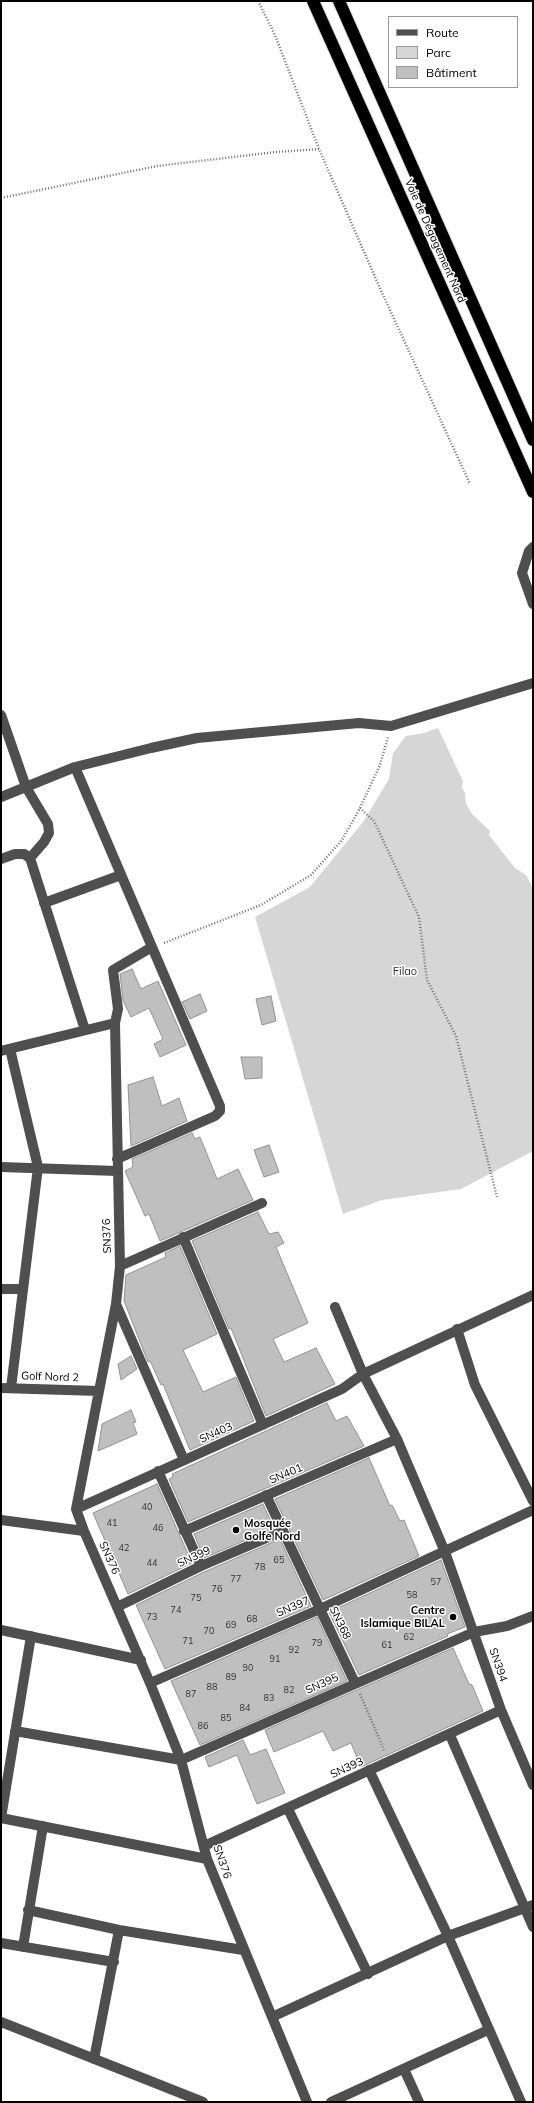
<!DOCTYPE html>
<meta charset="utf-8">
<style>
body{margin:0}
#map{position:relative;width:534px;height:2103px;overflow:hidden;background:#fff;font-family:Mulish,sans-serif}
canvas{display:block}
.frame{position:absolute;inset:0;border:2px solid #000;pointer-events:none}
.legend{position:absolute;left:388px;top:16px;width:130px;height:72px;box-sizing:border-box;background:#fff;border:1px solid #999;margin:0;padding:5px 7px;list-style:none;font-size:12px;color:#000}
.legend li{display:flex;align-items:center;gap:8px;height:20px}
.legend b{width:20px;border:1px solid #999}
</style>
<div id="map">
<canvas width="534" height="2103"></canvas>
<div class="frame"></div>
<ul class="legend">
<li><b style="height:5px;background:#4f4f4f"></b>Route</li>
<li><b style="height:11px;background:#d6d6d6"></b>Parc</li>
<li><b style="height:11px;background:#bfbfbf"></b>Bâtiment</li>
</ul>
</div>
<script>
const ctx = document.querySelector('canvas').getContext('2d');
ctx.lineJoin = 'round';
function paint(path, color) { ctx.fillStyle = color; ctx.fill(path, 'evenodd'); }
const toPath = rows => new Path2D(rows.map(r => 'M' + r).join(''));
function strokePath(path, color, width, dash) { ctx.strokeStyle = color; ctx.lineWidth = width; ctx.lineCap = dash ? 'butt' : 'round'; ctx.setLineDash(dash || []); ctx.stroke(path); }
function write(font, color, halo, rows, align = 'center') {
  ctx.font = font + ' Mulish,sans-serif'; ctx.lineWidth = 3; ctx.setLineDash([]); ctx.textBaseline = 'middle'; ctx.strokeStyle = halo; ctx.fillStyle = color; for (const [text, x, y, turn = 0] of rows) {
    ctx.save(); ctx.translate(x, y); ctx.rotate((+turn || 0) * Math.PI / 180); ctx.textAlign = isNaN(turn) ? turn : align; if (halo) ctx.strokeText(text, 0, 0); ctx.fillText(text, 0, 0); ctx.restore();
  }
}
paint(toPath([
 [438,728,463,781,462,788,465,793,466,804,472,814,490,831,489,835,515,868,526,875,533,888,533,1151,461,1189,382,1200,343,1214,255,917,310,887,363,822,389,779,393,753,406,736,424,733]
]), '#d6d6d6');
const building = toPath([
 [132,969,141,989,158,981,186,1045,160,1057,154,1044,163,1039,149,1008,131,1017,123,1001,120,974,132,969],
 [200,994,207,1011,190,1019,182,1002,200,994],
 [271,996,276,1021,262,1025,256,999,271,996],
 [241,1057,262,1057,262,1078,245,1079,241,1057],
 [153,1077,162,1106,179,1098,187,1121,131,1146,128,1085,153,1077],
 [192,1133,195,1139,200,1137,217,1179,238,1169,253,1200,160,1241,149,1214,145,1216,125,1171,133,1167,132,1159,192,1133],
 [269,1145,279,1172,264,1177,254,1150,269,1145],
 [258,1212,269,1234,278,1232,284,1243,276,1247,308,1323,273,1339,284,1362,316,1348,335,1384,266,1416,231,1328,229,1329,192,1241,258,1212],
 [180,1246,217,1334,183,1350,203,1392,236,1377,254,1421,190,1450,163,1384,161,1385,152,1365,150,1361,148,1362,124,1301,126,1275,166,1257,165,1253,180,1246],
 [131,1356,137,1369,121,1380,118,1364,131,1356],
 [327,1403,336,1421,347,1416,364,1446,188,1522,169,1479,173,1477,172,1474,327,1403],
 [131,1410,136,1422,133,1423,137,1434,98,1451,102,1424,131,1410],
 [369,1458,390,1506,392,1505,400,1521,404,1520,419,1556,323,1600,275,1499,369,1458],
 [157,1484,192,1563,128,1594,93,1513,157,1484],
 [263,1504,274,1528,204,1558,194,1534,263,1504],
 [280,1539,311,1606,165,1669,136,1605,204,1572,280,1539],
 [441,1560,465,1627,447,1634,448,1636,359,1675,329,1612,441,1560],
 [317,1617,347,1681,200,1745,171,1681,317,1617],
 [453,1648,469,1684,472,1685,483,1711,361,1767,351,1743,333,1751,323,1731,274,1752,265,1730,453,1648],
 [243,1740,250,1755,266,1749,285,1793,257,1804,237,1755,209,1767,205,1757,243,1740]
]);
paint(building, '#bfbfbf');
strokePath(building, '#939393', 1);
const highway = toPath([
 [313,1,533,492],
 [339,1,533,440]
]);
strokePath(highway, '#dbdbdb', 14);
strokePath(toPath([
 [258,1,275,35,319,149,379,286,470,484],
 [1,198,157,166,276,152,319,149],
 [360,808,374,821,419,917,427,980,456,1036,497,1197],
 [164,943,261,905,311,875,342,840,360,808,380,765,388,737],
 [360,1694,384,1750]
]), '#717171', 2.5, [1, 2]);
strokePath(toPath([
 [533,547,529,551,522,573,533,604],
 [1,715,26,787,48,824,49,833,44,842,30,858],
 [75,767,220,1106,220,1111,215,1116,117,1159],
 [1,797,75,767,151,748,197,738,359,723,391,726,533,683],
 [1,859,15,854,24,854,30,858,85,1030],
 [44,903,121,875],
 [115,1023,118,1009,113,970,152,947],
 [10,1049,38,1167,11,1388],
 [1,1051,115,1023,120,1266,116,1304,76,1509,84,1531,150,1683,181,1760,207,1859,307,2102],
 [1,1167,117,1171],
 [183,1237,263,1425],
 [120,1266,262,1203],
 [1,1289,22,1289],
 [116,1304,184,1460],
 [335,1307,363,1374,397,1439,445,1552,501,1710,533,1785],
 [457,1329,475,1385,533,1501],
 [1,1388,99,1391],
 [158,1471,201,1566],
 [266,1495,355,1683],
 [76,1509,342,1389,363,1374,533,1295],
 [1,1520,84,1531],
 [184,1531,397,1439],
 [117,1607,201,1566,283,1531],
 [1,1630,141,1660],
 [150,1683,320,1609,533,1510],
 [15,1731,181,1760,474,1632,507,1626,533,1616],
 [450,1735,533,1927],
 [369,1770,448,1936,521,2102],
 [288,1809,368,1974],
 [1,1818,207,1859],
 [1,1818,31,1636],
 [204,1846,501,1710],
 [28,1910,119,1930,243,1950],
 [1,1943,114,1962],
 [23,1947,43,1826],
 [272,2017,448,1936,533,1905],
 [1,2022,203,2102],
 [94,2059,119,1930],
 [404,2069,419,2102],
 [331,2102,488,2030]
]), '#4f4f4f', 10);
strokePath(highway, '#000', 12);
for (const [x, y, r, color] of [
 [236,1530,4,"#000"],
 [453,1617,4,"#000"]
]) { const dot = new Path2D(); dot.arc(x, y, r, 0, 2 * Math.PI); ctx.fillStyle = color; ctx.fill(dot); strokePath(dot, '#fff', 1.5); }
write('9px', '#303030', null, [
 ["40",147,1507],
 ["41",112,1523],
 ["46",158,1528],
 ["42",124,1548],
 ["65",279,1560],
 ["44",152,1563],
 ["78",260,1567],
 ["77",236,1579],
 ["57",436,1582],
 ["76",217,1589],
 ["58",412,1595],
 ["75",196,1598],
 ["74",176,1610],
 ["73",152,1617],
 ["68",252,1619],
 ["69",231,1625],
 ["70",209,1631],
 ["62",409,1637],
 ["71",188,1641],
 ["79",317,1643],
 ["61",387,1645],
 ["92",294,1650],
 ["91",275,1659],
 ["90",248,1668],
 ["89",231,1677],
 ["88",212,1687],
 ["82",289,1690],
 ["87",191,1694],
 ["83",269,1698],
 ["84",245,1708],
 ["85",226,1718],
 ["86",203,1726]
]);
write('11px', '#000', '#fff', [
 ["Voie de Dégagement Nord",435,241,66],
 ["SN376",107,1236,-92],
 ["Golf Nord 2",50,1377,2],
 ["SN403",216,1433,-24],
 ["SN401",286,1474,-23],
 ["SN399",194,1557,-25],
 ["SN376",109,1558,66],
 ["SN397",293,1607,-23],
 ["SN368",340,1623,64],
 ["SN394",498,1665,71],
 ["SN395",322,1684,-24],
 ["SN393",347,1768,-25],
 ["SN376",222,1862,71]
]);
write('11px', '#2d2d2d', '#fff', [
 ["Filao",405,972]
]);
write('bold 11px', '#000', '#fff', [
 ["Mosquée",244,1524],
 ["Golfe Nord",244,1537],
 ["Centre",445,1611,"right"],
 ["Islamique BILAL",445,1624,"right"]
], 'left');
</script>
